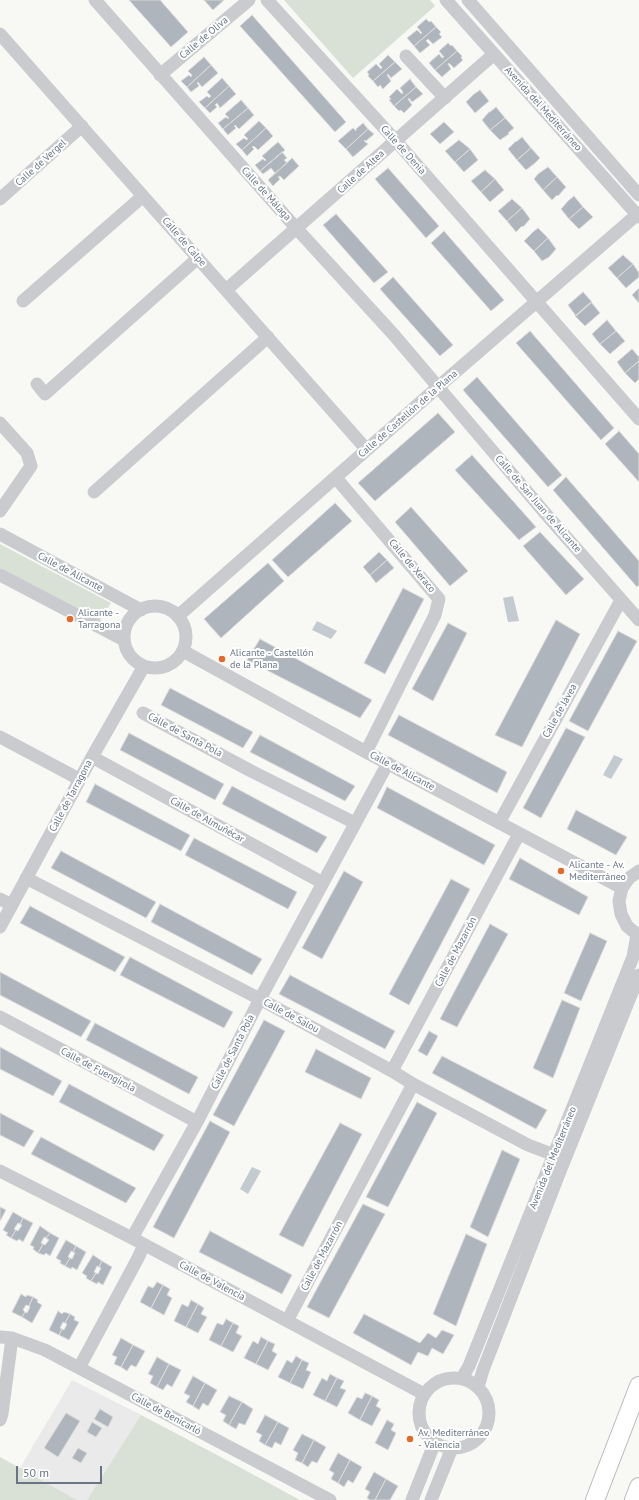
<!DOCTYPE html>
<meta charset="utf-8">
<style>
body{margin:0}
#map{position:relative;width:639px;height:1500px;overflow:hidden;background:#f8f8f5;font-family:"PT Sans",sans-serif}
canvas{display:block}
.scale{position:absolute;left:16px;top:1466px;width:86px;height:18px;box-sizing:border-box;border:2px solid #677587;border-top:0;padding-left:5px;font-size:12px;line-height:14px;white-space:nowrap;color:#677587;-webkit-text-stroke:3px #fff;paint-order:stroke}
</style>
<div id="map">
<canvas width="639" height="1500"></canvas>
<div class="scale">50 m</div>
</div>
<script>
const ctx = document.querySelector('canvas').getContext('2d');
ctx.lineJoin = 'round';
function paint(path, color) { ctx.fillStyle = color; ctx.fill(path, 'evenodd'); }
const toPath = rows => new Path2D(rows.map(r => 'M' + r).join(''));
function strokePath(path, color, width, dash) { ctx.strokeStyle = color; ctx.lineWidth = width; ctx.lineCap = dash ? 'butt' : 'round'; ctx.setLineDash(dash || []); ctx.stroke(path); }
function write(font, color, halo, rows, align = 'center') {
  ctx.font = font + ' "PT Sans",sans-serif'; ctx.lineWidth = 4; ctx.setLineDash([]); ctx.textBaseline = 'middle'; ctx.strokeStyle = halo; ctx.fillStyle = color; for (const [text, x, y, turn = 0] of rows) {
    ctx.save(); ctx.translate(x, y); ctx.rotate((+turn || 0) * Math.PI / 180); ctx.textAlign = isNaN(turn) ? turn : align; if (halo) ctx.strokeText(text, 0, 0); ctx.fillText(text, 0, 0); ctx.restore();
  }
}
paint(toPath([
 [72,1380,141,1415,87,1500,77,1500,20,1468]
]), '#e9eae9');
paint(toPath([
 [284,0,430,0,435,6,353,78],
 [0,544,111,603,99,622,0,568],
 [141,1415,219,1456,300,1500,87,1500],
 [0,1457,20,1468,77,1500,0,1500]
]), '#d9e0d6');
paint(toPath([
 [513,596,519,621,508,622,503,598],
 [317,621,337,631,331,639,312,630],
 [614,755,623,759,611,779,603,775],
 [252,1167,261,1171,248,1194,240,1189]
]), '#c3cad0');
const building = toPath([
 [129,0,160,0,188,32,171,47,129,0],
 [204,0,224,0,213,10,204,0],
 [252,15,346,122,335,132,240,26,252,15],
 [426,19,429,22,431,21,436,27,414,46,407,38,417,30,421,34,422,33,417,27,426,19],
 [436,27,441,32,439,34,442,37,433,44,428,39,426,41,430,45,420,53,414,46,436,27],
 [448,43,451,46,452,45,457,51,435,70,429,63,439,54,442,58,444,57,439,51,448,43],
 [457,51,462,56,461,58,463,60,454,68,449,63,448,64,451,69,442,77,435,70,457,51],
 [388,55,395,62,373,81,368,76,369,74,367,72,376,64,381,69,382,67,379,64,388,55],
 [204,57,211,65,187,87,181,81,189,75,191,77,192,75,188,71,204,57],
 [395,62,402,69,391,78,388,74,387,75,391,81,383,89,380,85,378,87,373,81,395,62],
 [211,65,218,73,202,87,198,82,197,83,199,86,191,92,187,87,211,65],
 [222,78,229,86,205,108,199,102,207,96,209,98,211,96,207,92,222,78],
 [410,79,416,87,394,106,389,100,391,99,389,97,397,89,402,94,403,92,400,88,410,79],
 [229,86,236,94,220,108,217,103,215,105,217,107,210,113,205,108,229,86],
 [416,87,423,94,412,102,409,98,408,99,412,105,404,113,401,110,399,111,394,106,416,87],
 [480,90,489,101,475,113,466,102,474,94,480,90],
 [241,100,248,108,223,129,218,123,226,117,228,119,229,118,225,114,241,100],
 [496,107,505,118,490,130,482,120,489,112,490,112,496,107],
 [248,108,254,115,239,129,235,125,234,126,236,128,228,135,223,129,248,108],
 [505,118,514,128,508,133,509,134,500,140,490,130,505,118],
 [259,121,266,128,242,150,236,144,244,138,246,140,248,139,244,135,259,121],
 [444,122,454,132,440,144,430,134,444,122],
 [363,123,368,129,346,149,338,141,353,128,356,131,356,129,363,123],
 [266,128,273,136,258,150,254,146,252,147,254,149,247,156,242,150,266,128],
 [368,129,374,134,366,141,365,140,364,141,368,144,353,157,346,149,368,129],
 [522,137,531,148,517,160,508,149,516,141,516,142,522,137],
 [459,140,470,149,455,162,445,151,459,140],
 [278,142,285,150,260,171,255,165,263,159,265,161,266,160,262,156,278,142],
 [531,148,540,158,535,163,526,170,517,160,531,148],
 [470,149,478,160,464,172,455,162,470,149],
 [282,152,287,158,284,160,287,163,275,173,271,168,263,174,260,171,282,152],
 [292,158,299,166,284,180,280,176,278,177,280,179,273,186,268,180,292,158],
 [548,167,557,177,543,190,534,179,538,174,548,167],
 [388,168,439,226,426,238,375,179,388,168],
 [485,170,495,179,481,192,471,181,485,170],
 [557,177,566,187,558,196,557,195,552,200,543,190,557,177],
 [495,179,504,190,490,202,481,192,495,179],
 [574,196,583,207,569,219,561,209,568,201,574,196],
 [512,199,522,208,507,221,498,211,512,199],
 [583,207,593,217,579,229,569,219,583,207],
 [522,208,530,219,523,227,522,226,516,232,507,221,522,208],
 [336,214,388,272,374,283,323,225,336,214],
 [538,228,548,238,534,251,524,241,533,232,538,228],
 [444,231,504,300,491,311,431,243,444,231],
 [548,238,556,249,549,257,542,261,534,251,548,238],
 [623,255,633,264,617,278,608,268,623,255],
 [633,264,639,273,639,277,626,288,617,278,633,264],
 [393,277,453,345,440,356,380,289,393,277],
 [639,288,639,303,632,295,639,288],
 [583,292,592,302,576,316,568,305,583,292],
 [591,302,600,313,585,326,575,316,591,302],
 [607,320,616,331,600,344,592,334,607,320],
 [530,331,614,428,601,440,516,343,530,331],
 [616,331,625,341,610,354,600,344,616,331],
 [632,349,639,357,639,361,625,373,617,362,632,349],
 [639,361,639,379,635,383,625,373,639,361],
 [477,377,562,475,548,487,463,390,477,377],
 [438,413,455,432,375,501,358,483,438,413],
 [619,431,639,454,639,482,605,444,619,431],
 [472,455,536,527,519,540,455,470,472,455],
 [566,477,639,561,639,585,637,587,553,490,566,477],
 [335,503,352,521,288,577,272,560,335,503],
 [411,507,468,571,450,586,395,522,411,507],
 [540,532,584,579,566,595,523,546,540,532],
 [379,552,387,560,370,575,363,567,379,552],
 [387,560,394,568,376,583,370,575,387,560],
 [268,563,284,581,221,638,204,619,268,563],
 [403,588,424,599,385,674,364,663,403,588],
 [556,620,580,634,522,747,495,735,556,620],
 [448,623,467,633,433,701,412,689,448,623],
 [618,631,637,641,588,731,569,721,618,631],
 [260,639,372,700,360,718,247,660,260,639],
 [170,688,253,732,243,748,161,705,170,688],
 [399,715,507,772,497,793,388,735,399,715],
 [566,728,585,737,541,818,523,808,566,728],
 [129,733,224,784,215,800,120,750,129,733],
 [260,735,355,786,345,801,250,752,260,735],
 [95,784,190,835,181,851,86,802,95,784],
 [232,786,327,837,317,853,222,804,232,786],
 [387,787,495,845,484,865,377,808,387,787],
 [576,810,627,837,616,855,567,829,576,810],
 [194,838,297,892,288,909,185,855,194,838],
 [61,851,156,902,146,918,51,868,61,851],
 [520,858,588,897,579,915,509,879,520,858],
 [344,871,363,882,322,959,302,948,344,871],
 [451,879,470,889,409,1005,389,994,451,879],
 [160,904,262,959,252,975,151,922,160,904],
 [30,906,125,957,115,972,20,923,30,906],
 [490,924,508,934,457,1027,440,1019,490,924],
 [590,933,607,941,581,1001,564,993,590,933],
 [130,957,233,1012,224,1028,120,975,130,957],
 [0,972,91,1021,81,1037,0,995,0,972],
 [290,975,395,1031,385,1049,279,994,290,975],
 [562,1000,580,1008,553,1078,533,1068,562,1000],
 [264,1020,285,1031,234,1126,213,1115,264,1020],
 [95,1023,198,1077,189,1094,86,1040,95,1023],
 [429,1031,438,1036,427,1056,418,1051,429,1031],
 [0,1047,62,1081,53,1096,0,1069,0,1047],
 [316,1049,371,1078,361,1099,305,1072,316,1049],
 [442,1056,547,1110,536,1129,432,1073,442,1056],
 [69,1084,164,1135,154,1151,59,1102,69,1084],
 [417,1102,437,1113,388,1207,366,1197,417,1102],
 [0,1113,34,1131,24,1147,0,1135,0,1113],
 [210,1121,230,1132,174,1238,153,1227,210,1121],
 [340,1123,362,1134,303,1247,279,1235,340,1123],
 [41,1137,136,1188,126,1203,31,1154,41,1137],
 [502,1150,520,1159,488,1237,470,1227,502,1150],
 [363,1204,385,1214,329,1318,307,1307,363,1204],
 [0,1207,6,1210,0,1221,0,1207],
 [13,1212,23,1218,20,1224,18,1223,14,1229,16,1230,11,1238,6,1235,8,1233,3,1230,13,1212],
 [23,1218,33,1223,23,1242,19,1239,17,1241,11,1238,16,1230,18,1231,22,1225,20,1224,23,1218],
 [40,1226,50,1233,46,1238,44,1237,41,1243,43,1244,38,1253,33,1249,34,1247,30,1245,40,1226],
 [210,1231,292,1275,282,1294,199,1252,210,1231],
 [50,1233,59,1238,50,1256,46,1253,44,1255,38,1253,43,1244,45,1245,49,1240,46,1238,50,1233],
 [466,1234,487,1244,456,1326,433,1314,466,1234],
 [66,1240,76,1246,73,1252,71,1251,68,1257,70,1258,65,1266,60,1263,61,1261,56,1258,66,1240],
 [76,1246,86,1252,77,1270,72,1267,71,1269,65,1266,70,1258,72,1259,75,1253,73,1252,76,1246],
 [93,1255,102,1261,99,1267,97,1266,94,1272,96,1273,91,1281,86,1278,87,1276,82,1273,93,1255],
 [102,1261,112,1267,103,1285,98,1282,97,1284,91,1281,96,1273,98,1274,101,1268,99,1267,102,1261],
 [157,1282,163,1285,151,1308,140,1302,148,1286,153,1288,157,1282],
 [163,1285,170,1289,167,1295,172,1298,164,1315,151,1308,163,1285],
 [21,1294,26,1297,27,1295,33,1297,29,1306,26,1305,23,1310,25,1312,22,1317,12,1312,21,1294],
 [33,1297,38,1300,37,1302,42,1305,32,1323,22,1317,25,1312,27,1313,30,1307,29,1306,33,1297],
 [191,1300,198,1304,186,1327,174,1321,182,1304,188,1307,191,1300],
 [198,1304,204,1308,201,1314,207,1317,198,1333,186,1327,198,1304],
 [58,1311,62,1314,64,1312,70,1314,65,1323,63,1322,60,1328,62,1329,59,1335,49,1330,58,1311],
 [70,1314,75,1317,74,1320,79,1322,69,1340,59,1335,62,1329,64,1330,67,1324,65,1323,70,1314],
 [364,1314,420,1343,428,1333,436,1338,442,1330,454,1335,443,1354,432,1348,428,1356,418,1352,411,1365,353,1333,364,1314],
 [226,1319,233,1323,221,1346,209,1340,217,1323,223,1325,226,1319],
 [233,1323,239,1326,236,1333,242,1336,233,1352,221,1346,233,1323],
 [261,1337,268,1341,256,1364,244,1358,253,1341,258,1344,261,1337],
 [121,1338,133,1345,121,1367,114,1364,117,1357,112,1355,121,1338],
 [268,1341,275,1344,272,1351,277,1354,268,1370,256,1364,268,1341],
 [133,1345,145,1351,136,1367,131,1365,127,1371,121,1367,133,1345],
 [296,1356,302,1360,290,1383,278,1377,287,1360,292,1363,296,1356],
 [157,1357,169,1364,157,1387,150,1383,153,1376,148,1374,157,1357],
 [302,1360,309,1363,306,1370,311,1372,303,1389,290,1383,302,1360],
 [169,1364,181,1370,172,1387,167,1384,163,1390,157,1387,169,1364],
 [330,1374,337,1378,325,1401,313,1395,322,1378,327,1381,330,1374],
 [193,1376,205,1383,193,1406,186,1402,190,1396,184,1393,193,1376],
 [337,1378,344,1381,340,1388,346,1390,337,1407,325,1401,337,1378],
 [205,1383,217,1390,208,1406,203,1403,199,1410,193,1406,205,1383],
 [365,1393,372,1396,360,1420,348,1413,357,1397,362,1399,365,1393],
 [229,1396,242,1402,229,1425,223,1421,226,1415,220,1412,229,1396],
 [372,1396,379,1400,376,1406,381,1409,372,1426,360,1420,372,1396],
 [242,1402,253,1409,245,1425,239,1423,236,1429,229,1425,242,1402],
 [100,1409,113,1417,108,1427,94,1419,100,1409],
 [66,1413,80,1421,58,1457,44,1448,66,1413],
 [265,1415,278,1422,265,1445,259,1441,262,1435,256,1432,265,1415],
 [387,1420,394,1424,391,1430,396,1433,388,1450,375,1443,387,1420],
 [92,1422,102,1428,96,1437,87,1432,92,1422],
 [278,1422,289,1428,281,1445,275,1442,272,1448,265,1445,278,1422],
 [302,1434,314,1440,302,1463,295,1460,298,1453,293,1450,302,1434],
 [314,1440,326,1447,317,1463,312,1461,308,1467,302,1463,314,1440],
 [78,1448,87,1453,81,1463,72,1458,78,1448],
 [338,1453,350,1460,338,1483,331,1479,334,1473,329,1470,338,1453],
 [350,1460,362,1467,353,1483,348,1480,344,1487,338,1483,350,1460],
 [374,1472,386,1479,375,1500,370,1500,367,1498,370,1492,365,1489,374,1472],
 [386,1479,398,1486,390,1500,375,1500,386,1479]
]);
paint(building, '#afb5bc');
strokePath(building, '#dadad8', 1);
const highway = toPath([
 [595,1500,639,1386],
 [634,1500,639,1487]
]);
strokePath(highway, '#b9bbbf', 20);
strokePath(toPath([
 [95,0,297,229,394,335,545,513,639,620],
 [267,0,396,141,639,419],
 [446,0,639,217],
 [468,0,639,195],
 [0,34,367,450],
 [406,56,445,98],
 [160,75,249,0],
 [0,199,82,126],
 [226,290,494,54],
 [23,301,143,196],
 [37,384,45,394,198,258],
 [0,423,27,453,31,466,0,511],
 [336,478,439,599,435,615,366,752],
 [94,492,268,337],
 [0,534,141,610],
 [0,575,124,640],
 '124 637a31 31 0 1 1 62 0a31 31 0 1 1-62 0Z',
 [178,616,438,387,639,213],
 [183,651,366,752,622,888],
 [143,713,251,771,355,823],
 [0,737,79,779],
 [92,757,323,883],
 [499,823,621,600],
 [639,871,629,878,622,888,619,901,621,914,627,926,639,936],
 [26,878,260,999,392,1071,413,1084,528,1145,554,1155],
 [0,899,12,905],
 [0,927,92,757,144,666],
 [0,1017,197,1122],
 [392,1071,519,834],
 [0,1171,132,1238,424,1394],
 [132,1238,197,1122,260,999,388,763],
 [287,1321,413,1084],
 [0,1337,12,1338,45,1350,330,1500],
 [79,1368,138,1258,144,1245],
 [462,1378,469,1366,633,957,637,935],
 '419 1413a35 35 0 1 1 70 0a35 35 0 1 1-70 0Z',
 [478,1387,483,1370,559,1174,639,975],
 [0,1420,2,1414,12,1338],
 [412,1500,435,1442],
 [431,1500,452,1448]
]), '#c9cbcf', 13);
strokePath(highway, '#fff', 18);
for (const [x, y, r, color] of [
 [70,619,4,"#e66827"],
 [222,659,4,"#e66827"],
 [561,871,4,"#e66827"],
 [410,1439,4,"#e66827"]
]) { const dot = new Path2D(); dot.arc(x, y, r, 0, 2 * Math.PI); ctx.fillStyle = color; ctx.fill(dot); strokePath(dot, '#fff', 1.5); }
write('10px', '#677587', '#fff', [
 ["Calle de Oliva",204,38,-40],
 ["Avenida del Mediterráneo",543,109,48],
 ["Calle de Denia",403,150,48],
 ["Calle de Vergel",41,163,-42],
 ["Calle de Altea",361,172,-42],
 ["Calle de Málaga",266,194,48],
 ["Calle de Calpe",184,242,49],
 ["Calle de Castellón de la Plana",408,414,-41],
 ["Calle de San Juan de Alicante",538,504,49],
 ["Calle de Xeraco",412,566,50],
 ["Calle de Alicante",70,572,28],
 ["Calle de Jávea",560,711,-61],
 ["Calle de Santa Pola",185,735,28],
 ["Calle de Alicante",402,771,28],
 ["Calle de Tarragona",71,796,-62],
 ["Calle de Almuñécar",207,820,29],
 ["Calle de Mazarrón",456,952,-62],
 ["Calle de Salou",291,1016,28],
 ["Calle de Santa Pola",233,1052,-63],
 ["Calle de Fuengirola",98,1070,28],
 ["Avenida del Mediterráneo",553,1158,-68],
 ["Calle de Mazarrón",322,1256,-62],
 ["Calle de Valencia",212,1281,28],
 ["Calle de Benicarló",166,1414,28]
]);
write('10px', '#677587', '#fff', [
 ["Alicante -",78,613],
 ["Tarragona",78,625],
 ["Alicante - Castellón",230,653],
 ["de la Plana",230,665],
 ["Alicante - Av.",569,865],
 ["Mediterráneo",569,877],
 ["Av. Mediterráneo",418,1433],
 ["- Valencia",418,1445]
], 'left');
</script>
